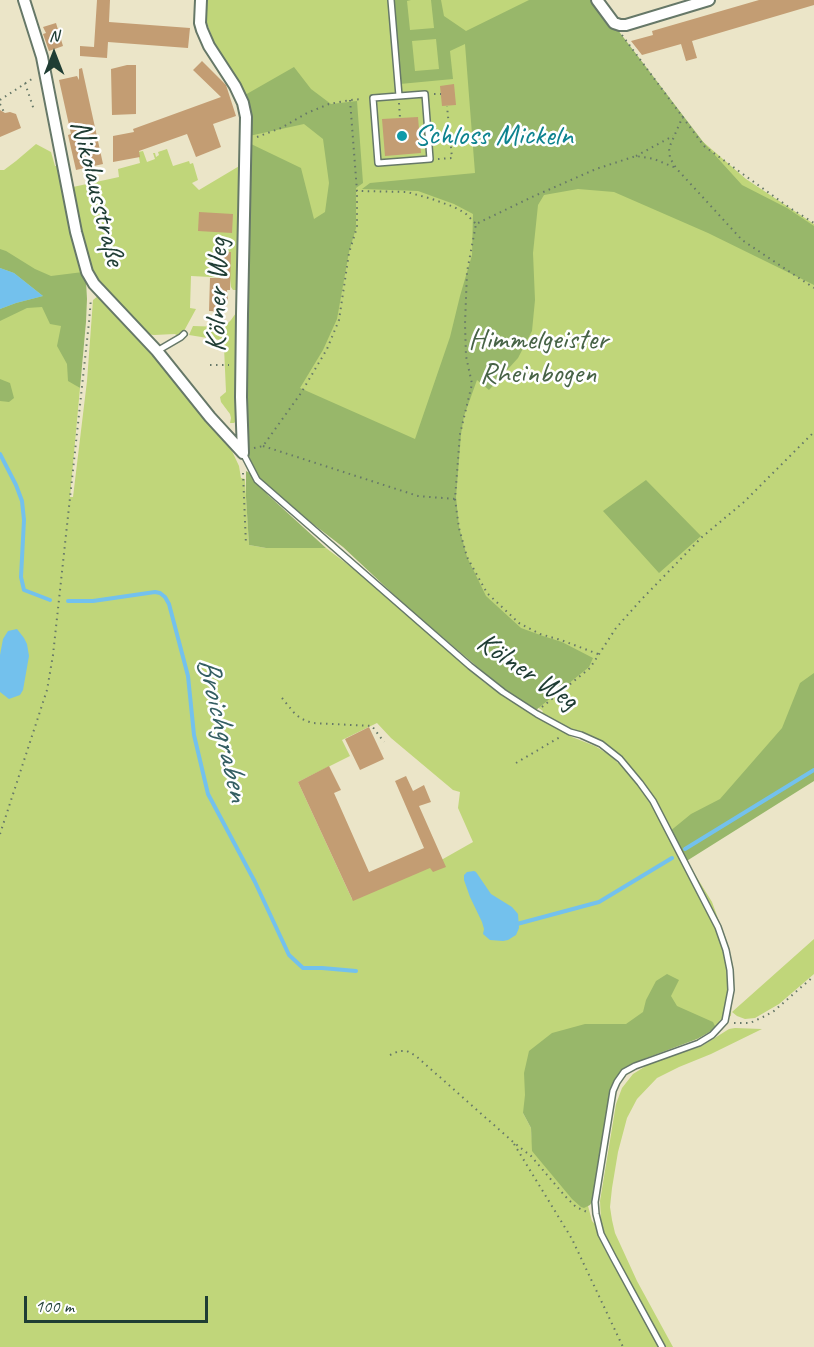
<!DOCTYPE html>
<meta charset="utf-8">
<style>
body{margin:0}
#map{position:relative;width:814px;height:1347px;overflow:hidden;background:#ebe5c8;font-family:Caveat,sans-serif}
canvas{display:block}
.north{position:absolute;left:24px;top:24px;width:60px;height:60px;-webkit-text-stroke:4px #fff;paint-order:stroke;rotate:0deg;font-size:16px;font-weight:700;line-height:24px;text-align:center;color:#1f3d34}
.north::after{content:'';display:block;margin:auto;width:21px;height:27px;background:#1f3d34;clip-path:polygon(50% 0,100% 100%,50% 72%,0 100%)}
.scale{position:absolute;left:24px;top:1296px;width:184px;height:27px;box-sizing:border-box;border:3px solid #1f3d34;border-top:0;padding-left:8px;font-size:18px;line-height:21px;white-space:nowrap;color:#1f3d34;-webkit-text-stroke:4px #fff;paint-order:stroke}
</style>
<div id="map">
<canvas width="814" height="1347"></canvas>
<div class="north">N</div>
<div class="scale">100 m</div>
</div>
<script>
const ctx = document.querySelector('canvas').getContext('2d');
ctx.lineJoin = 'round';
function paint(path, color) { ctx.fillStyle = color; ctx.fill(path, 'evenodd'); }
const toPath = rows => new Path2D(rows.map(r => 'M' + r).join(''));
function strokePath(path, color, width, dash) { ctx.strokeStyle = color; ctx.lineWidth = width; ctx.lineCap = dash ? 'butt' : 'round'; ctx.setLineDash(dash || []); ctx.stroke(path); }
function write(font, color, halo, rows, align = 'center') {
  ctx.font = font + ' Caveat,sans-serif'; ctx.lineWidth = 5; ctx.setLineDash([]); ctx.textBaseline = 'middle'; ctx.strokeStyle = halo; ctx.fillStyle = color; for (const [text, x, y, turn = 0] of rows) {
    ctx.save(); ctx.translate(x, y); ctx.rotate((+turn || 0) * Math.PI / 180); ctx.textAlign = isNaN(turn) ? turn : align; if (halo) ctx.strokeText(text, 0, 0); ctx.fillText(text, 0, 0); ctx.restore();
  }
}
paint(toPath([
 [205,0,583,0,694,134,746,179,814,224,814,774,683,855,712,902,727,943,733,966,731,1016,720,1020,716,1028,698,1038,586,1081,523,1113,531,1128,532,1141,587,1202,592,1221,595,1224,605,1250,659,1347,0,1347,0,170,4,170,16,161,36,144,51,152,55,166,58,166,61,174,83,272,76,385,80,388,70,497,73,497,87,381,93,300,98,296,101,296,126,322,201,411,232,451,239,466,241,478,245,479,249,545,266,548,326,548,359,573,485,683,572,737,595,746,611,756,618,763,622,760,601,743,572,730,542,713,543,711,515,692,326,531,249,143,253,115,245,95,214,42,207,23,204,8],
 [377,723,391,738,453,790,460,792,458,808,473,842,443,859,352,899,298,782,350,756,342,740],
 [167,149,173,166,189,161,190,164,193,163,198,180,192,183,199,190,241,165,243,290,233,290,231,287,230,278,191,276,190,308,196,309,184,331,178,336,175,334,154,335,146,334,103,288,89,264,73,199,73,187,119,177,118,169,140,163,138,152,143,151,147,162,155,159,153,153,155,153,156,157,159,155,158,152],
 [238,310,237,420,234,423,230,423,231,418,230,414,221,402,220,397,226,392,224,347,220,340,189,335,193,326,224,327,231,320],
 [814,939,814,974,779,1004,755,1018,745,1019,737,1016,732,1012],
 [735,1028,762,1029,711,1054,679,1067,657,1078,637,1099,627,1118,618,1152,612,1188,610,1207,612,1220,615,1233,637,1281,673,1347,666,1347,616,1257,605,1235,601,1220,600,1201,616,1104,622,1088,633,1074,649,1064,702,1046,729,1029]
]), '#c0d67a');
paint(toPath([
 [394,0,411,0,407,1,410,30,434,28,431,0,441,0,444,16,466,31,529,0,595,0,704,143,742,185,787,208,814,226,814,285,708,233,614,192,578,189,544,195,538,205,533,253,535,300,532,331,518,358,489,390,477,380,464,416,461,434,456,497,459,527,467,557,486,596,521,628,543,636,562,642,593,658,589,667,536,710,501,687,406,606,343,547,313,524,256,476,246,448,244,425,249,143,301,168,314,219,325,212,329,183,323,139,304,124,249,136,248,102,245,95,294,67,311,89,331,104,357,101,363,183,356,188,356,228,349,252,337,319,323,350,300,388,415,439,450,337,460,296,472,255,473,214,454,204,418,191,362,189,370,183,475,173,465,44,450,51,453,79,400,84],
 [436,39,439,69,415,71,412,41],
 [0,249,6,251,35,269,51,276,83,272,86,281,87,299,86,322,80,388,68,381,67,364,57,346,61,326,50,324,42,307,27,308,0,321,0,309,16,303,43,296,14,273,0,268],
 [0,379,10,383,14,398,9,402,0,401],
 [246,471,250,473,268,495,326,548,266,548,249,545,246,497],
 [646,480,701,536,659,573,603,511],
 [814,673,814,781,685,862,669,832,691,814,720,799,782,728,800,683],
 [667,974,679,980,671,996,677,1006,713,1022,716,1028,697,1039,646,1058,634,1065,616,1081,593,1200,590,1205,584,1208,581,1207,572,1199,532,1151,531,1128,523,1113,525,1095,524,1073,529,1051,552,1033,585,1024,626,1024,643,1012,646,1000,656,981]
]), '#98b76a');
paint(toPath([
 [0,268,14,273,43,296,16,303,0,309],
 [17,629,24,638,27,644,29,656,23,690,20,695,9,699,0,692,0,655,3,639,8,631],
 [474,871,476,872,491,894,512,907,518,914,519,928,516,935,508,940,503,941,490,940,483,934,484,929,482,922,470,897,464,880,464,875,467,872]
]), '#73c1ed');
strokePath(toPath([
 [0,454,16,485,22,501,24,520,21,577,24,590,50,600],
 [68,601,93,601,155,592,160,593,165,597,169,604,188,676,194,735,208,794,255,882,289,955,303,968,322,968,356,971],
 [685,849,814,770],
 [517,924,599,902,672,858]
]), '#73c1ed', 4);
paint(toPath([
 [97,0,110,0,109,22,190,28,188,48,108,42,107,58,80,56,80,46,94,47],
 [759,0,814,0,814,5,692,41,697,58,686,61,681,44,642,55,631,41,653,35,652,31],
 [56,23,63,46,49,51,43,34,46,33,43,27],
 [202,61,226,85,236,116,213,124,221,147,196,157,187,134,139,151,140,157,113,162,113,136,134,132,133,129,221,97,193,70],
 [127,65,136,65,136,114,112,115,111,69],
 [82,68,103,164,76,170,68,135,71,134,59,80,77,76,79,80,79,69],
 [454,84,456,105,442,106,440,86],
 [0,110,5,113,10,112,16,114,21,128,0,137],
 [418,117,421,153,385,156,382,119],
 [199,212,233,214,232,233,198,231],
 [221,252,231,252,230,290,227,290,228,301,225,304,226,312,209,311,210,278,220,278],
 [369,727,384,759,360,770,345,739],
 [329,766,341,790,334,793,369,872,424,848,395,781,406,776,413,791,424,785,431,802,419,806,446,867,433,872,430,868,353,901,298,782]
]), '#c39d73');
const service = toPath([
 [391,0,399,96],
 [425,94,430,159,378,163,373,98,425,94],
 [157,351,181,337,184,334],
 [243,453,257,480,470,666,503,692,537,714,570,732,581,735,601,744,620,759,640,783,653,801,718,927,726,950,730,970,731,990,725,1021,712,1035,699,1043,635,1066,624,1072,617,1082,613,1091,595,1202,596,1214,601,1234,613,1257,662,1347]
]);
const minor = toPath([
 [24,0,42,57,76,232,87,272,94,284,157,351,210,417,243,453],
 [201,0,200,23,202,30,209,46,235,86,243,103,246,117,242,314,241,397,243,453],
 [597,0,614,23,620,25,626,25,709,0]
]);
strokePath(service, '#667868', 8);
strokePath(minor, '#667868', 14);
strokePath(toPath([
 [622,35,704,146,790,208,814,223],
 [25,83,34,110],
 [434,94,441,94],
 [0,100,35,77],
 [350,100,357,191,407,192,432,199,454,207,465,213,476,224],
 [399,103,400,118],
 [0,104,5,114],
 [683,116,669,148,670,158,676,168,742,240,814,288],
 [257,137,281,128,307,113,329,104,350,100,363,99],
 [636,156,673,136],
 [438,159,452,158,447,106],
 [210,365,229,365],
 [263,446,418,496,455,499],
 [254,448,263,446,301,393,327,349,339,320,349,253,357,227,357,191],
 [243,473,246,545],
 [598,654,561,640,540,634,519,623,487,593,467,557,459,528,455,499,460,434,472,384,466,356,465,324,467,272,476,224,532,197,596,169,636,156,654,159,676,168],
 [282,698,295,714,302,719,312,723,372,726,384,742],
 [542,707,590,668,616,628,640,601,702,537,744,502,814,432],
 [516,763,560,737],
 [0,834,47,690,53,655,89,322,91,298],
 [734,1023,750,1023,763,1017,774,1011,814,976],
 [390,1055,399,1051,407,1051,416,1056,512,1141,531,1156,565,1196,576,1207,587,1212],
 [514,1144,572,1239,623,1347]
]), '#667868', 2, [1.5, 4.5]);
strokePath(service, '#fff', 5);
strokePath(minor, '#fff', 10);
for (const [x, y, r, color] of [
 [402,136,6,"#0f9aa8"]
]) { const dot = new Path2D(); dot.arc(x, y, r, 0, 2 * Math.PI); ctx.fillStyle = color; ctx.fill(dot); strokePath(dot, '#fff', 2); }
write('30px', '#0d838f', '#fff', [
 ["Schloss Mickeln",414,136]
], 'left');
write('30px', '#1f3d34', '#fff', [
 ["Nikolausstraße",97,193,76],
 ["Kölner Weg",218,295,-89],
 ["Kölner Weg",527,672,34]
]);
write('30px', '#476346', '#fff', [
 ["Himmelgeister",538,340],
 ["Rheinbogen",538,374]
]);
write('italic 32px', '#345e62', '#fff', [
 ["Broichgraben",222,729,77]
]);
</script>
